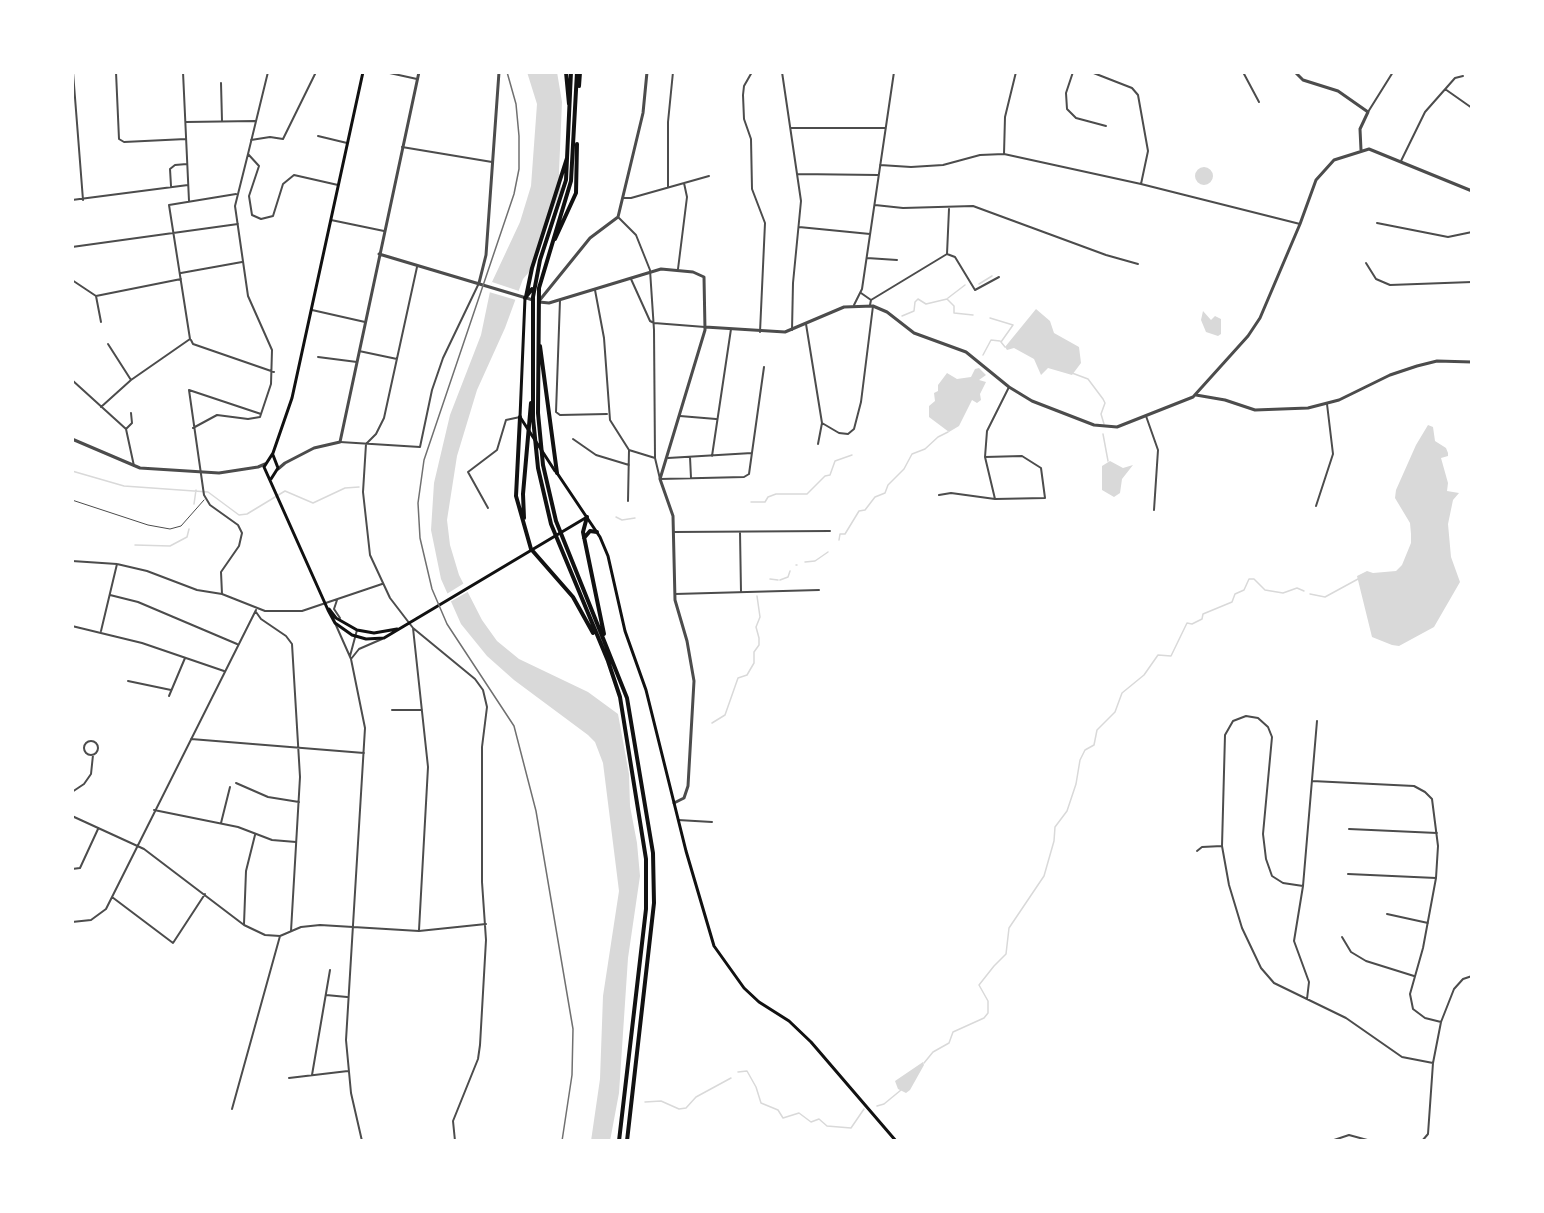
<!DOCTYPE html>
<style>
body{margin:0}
#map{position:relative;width:1544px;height:1213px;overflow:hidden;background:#fff;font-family:"Source Sans 3",sans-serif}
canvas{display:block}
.frame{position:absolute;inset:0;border:74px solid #fff;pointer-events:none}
</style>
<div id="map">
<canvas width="1544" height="1213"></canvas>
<div class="frame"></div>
</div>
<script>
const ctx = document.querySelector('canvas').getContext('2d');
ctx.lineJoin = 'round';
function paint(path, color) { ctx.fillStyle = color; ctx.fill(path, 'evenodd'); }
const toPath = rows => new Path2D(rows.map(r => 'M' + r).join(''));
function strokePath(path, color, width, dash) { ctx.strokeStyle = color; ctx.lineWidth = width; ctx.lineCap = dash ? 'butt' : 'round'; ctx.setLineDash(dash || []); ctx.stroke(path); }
paint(toPath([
 [527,72,557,72,562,102,559,172,561,189,530,271,523,279,505,328,477,390,457,456,447,520,450,545,459,575,482,620,497,641,519,659,588,692,618,714,629,774,630,806,637,843,640,876,628,958,619,1093,610,1141,591,1141,600,1079,603,996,619,891,603,763,595,742,588,735,514,680,487,656,461,624,441,579,431,530,434,483,450,415,481,335,492,282,520,222,531,186,537,104],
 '1195 176a9 9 0 1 1 18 0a9 9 0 1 1-18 0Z',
 [1036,309,1050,321,1054,333,1079,347,1081,363,1072,375,1048,368,1041,375,1034,359,1014,348,1007,350,1005,347],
 [1203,311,1211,320,1215,316,1221,319,1221,334,1218,336,1206,332,1201,320],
 [979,368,986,375,979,380,986,382,980,394,981,400,977,403,972,400,959,426,949,432,929,417,929,406,935,401,934,393,938,391,938,385,947,373,957,379,971,377,975,369],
 [1428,425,1433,427,1435,441,1446,448,1448,453,1448,456,1441,458,1448,483,1447,491,1459,493,1453,500,1448,524,1451,557,1460,582,1434,627,1399,646,1392,645,1372,637,1357,576,1367,571,1373,573,1396,571,1402,565,1411,543,1411,534,1410,523,1395,498,1396,490,1416,445],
 [1110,461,1123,468,1133,465,1122,479,1120,493,1114,497,1102,490,1102,466],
 [923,1062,924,1065,910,1090,906,1093,898,1089,895,1081]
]), '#d9d9d9');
paint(toPath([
 [492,282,519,291,516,300,489,292],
 [466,582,471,590,448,603,445,595]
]), '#fff');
strokePath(toPath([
 [979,284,992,276],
 [948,298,965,285],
 [902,316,914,311,915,302,918,299,926,304,947,299,954,306,954,313,973,315],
 [990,318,1013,325,1001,342,1005,347],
 [983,355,991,340,1000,341],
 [1072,373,1088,379,1103,399,1105,403,1101,414,1104,424],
 [1103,434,1108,461],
 [72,471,124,486,208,492,239,515,247,514,285,491,313,503,345,488,359,487],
 [751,502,765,502,768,497,776,494,807,494,825,476,830,475,835,461,852,455],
 [194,504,196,490],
 [616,517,622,520,635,518],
 [839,540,840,534,845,534,859,511,865,510,875,497,885,493,888,485,904,469,912,454,925,449,938,437,948,432],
 [135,545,170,546,187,537,189,529],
 [805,562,815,561,828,552],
 [796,565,797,565],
 [770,579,778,580],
 [780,580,788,577,790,571],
 [1310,594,1325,597,1358,579],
 [712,723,725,715,738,678,747,675,754,663,754,652,759,645,759,638,756,627,760,617,757,596],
 [924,1063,933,1052,949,1043,953,1032,984,1018,988,1013,988,1001,979,985,994,966,1006,954,1009,928,1044,876,1054,841,1055,827,1067,811,1076,784,1080,760,1085,750,1094,745,1097,730,1115,712,1122,693,1144,675,1158,655,1171,656,1187,623,1192,624,1202,619,1203,614,1232,602,1235,594,1244,590,1249,579,1254,579,1265,590,1283,593,1297,588,1304,591],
 [738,1072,747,1071,756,1087,761,1103,778,1110,783,1118,799,1113,811,1122,819,1119,827,1126,851,1128,864,1109],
 [645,1102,661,1101,679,1109,686,1108,696,1097,731,1078],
 [877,1106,884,1104,901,1090]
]), '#d9d9d9', 1.5);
strokePath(toPath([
 [72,500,148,525,170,529,181,526,204,500]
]), '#4c4c4c', 1);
strokePath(toPath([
 [73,72,83,200],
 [116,72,119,139,124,142,186,139],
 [183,72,189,201],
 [268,72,248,154,259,166,249,196,252,215,261,219,273,216,283,184,294,175,338,185],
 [385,72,417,79],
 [752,72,744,86,743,95,744,119,751,139,752,189,765,223,760,332],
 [782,72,801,201,793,283,792,330],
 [1073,72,1066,93,1067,109,1076,118,1106,126],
 [1091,72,1132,88,1138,95,1148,151,1141,184],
 [1243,72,1259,102],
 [221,83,222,121],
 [1445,89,1472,108],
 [1368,112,1393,72],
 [186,122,255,121],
 [791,128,886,128],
 [318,136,347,143],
 [251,140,270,137,283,139,316,72],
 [402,147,492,162],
 [1004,154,1005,117,1016,72],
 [1401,161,1425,112,1455,78,1463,76],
 [880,165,911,167,943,165,980,155,1004,154,1141,184,1300,224],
 [797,174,878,175],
 [171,186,170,169,175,165,187,164],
 [668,187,668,122,673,72],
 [623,198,631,198,709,176],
 [72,200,188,185],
 [875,205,903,208,973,206,1106,255,1138,264],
 [619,218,636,235,650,270,654,330,655,458,660,479,744,477,749,474,764,367],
 [331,220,384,231],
 [1377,223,1448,237,1472,232],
 [799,227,870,234],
 [72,247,238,224],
 [947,254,955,257,975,290,999,277],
 [947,254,949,209],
 [867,258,897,260],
 [1366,263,1376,279,1390,285,1472,282],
 [417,267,384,418,376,434,366,444,363,492,370,555,390,598,413,628,475,679,483,690,487,707,482,747,482,882,486,940,480,1045,478,1059,453,1121,455,1141],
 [678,269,687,197,684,183],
 [181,273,242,262],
 [631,279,650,321,654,323],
 [72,280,96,296,181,279],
 [595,290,604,338,610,420,629,450,655,458],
 [861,293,871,300],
 [96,296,101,322],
 [560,300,556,412,560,415,607,414],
 [854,305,862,289,894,72],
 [870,305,871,300,947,254],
 [312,310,365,322],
 [654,323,705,327],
 [806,324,822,423,818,444],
 [190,339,169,205,236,194],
 [191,340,193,344,274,372],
 [108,344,131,380],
 [359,351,397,359],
 [318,357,357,362],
 [72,380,126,429,134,466],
 [101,407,131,380,190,339],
 [680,416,716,419],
 [1146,416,1158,450,1154,510],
 [822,423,839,433,848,434,854,429,861,402,873,306],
 [193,428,217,415,248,419,260,417,271,384,272,350,248,296,235,206,248,154],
 [126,429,132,423,131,413],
 [573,439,596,455,629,465],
 [340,442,420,447,432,390,443,358,479,283],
 [712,456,731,329],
 [690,457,691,478],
 [668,458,752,453],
 [939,495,951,493,995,499,1045,498,1041,468,1022,456,985,457],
 [995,499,985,457,987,431,1009,387],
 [628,501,629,450],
 [1316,506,1333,454,1327,404],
 [488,508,468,472,497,450,506,420,520,417],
 [673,532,830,531],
 [740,532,741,592],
 [72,561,117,564,147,571,197,590,222,594,265,611,302,611,382,584],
 [222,594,221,572,239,546,242,533,238,525,210,505,204,495,189,390,261,414],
 [675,594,819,590],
 [110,595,138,602,237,644],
 [337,600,334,609,340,618],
 [256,612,261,619,286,636,292,644,300,777,291,931],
 [335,623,351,659,365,728,346,1040,351,1093,362,1141],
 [72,626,142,643,224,671],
 [413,628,428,767,419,930],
 [101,631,117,564],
 [350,656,357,630],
 [351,659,359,649,382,639],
 [128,681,171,690],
 [169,696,185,658],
 [392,710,422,710],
 [191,739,364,753],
 '84 748a7 7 0 1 1 14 0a7 7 0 1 1-14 0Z',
 [1312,781,1414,786,1425,792,1432,799,1438,846,1436,878,1423,948,1410,994,1413,1009,1425,1018,1441,1022],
 [236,783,268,797,299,802],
 [72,792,84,784,91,774,93,755],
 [154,810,238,827,272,840,296,842],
 [72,816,144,849,244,925,265,935,280,936,301,927,320,925,419,931,486,924],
 [678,820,712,822],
 [221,823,230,787],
 [1349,829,1437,833],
 [1197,851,1202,847,1222,846],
 [72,869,80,868,98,829],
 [1348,874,1436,878],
 [1303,886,1283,883,1272,876,1266,859,1263,834,1272,737,1268,727,1258,718,1246,716,1233,721,1225,735,1222,846,1229,885,1242,928,1261,968,1274,983,1346,1018,1402,1057,1433,1063],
 [112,897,173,943,205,894],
 [1387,914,1428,923],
 [72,922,91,920,106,909,256,610],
 [244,924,246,871,255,835],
 [1342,937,1351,952,1366,961,1414,976],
 [326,995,347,997],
 [1307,999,1309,982,1294,941,1303,886,1317,721],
 [312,1075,330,970],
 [289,1078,348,1071],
 [232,1109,280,936],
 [1331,1141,1349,1135,1371,1141],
 [1422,1141,1428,1134,1433,1063,1441,1022,1454,989,1463,979,1472,976]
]), '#4c4c4c', 2);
strokePath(toPath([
 [1295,72,1303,80,1338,91,1368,112,1360,129,1361,150],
 [379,254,533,300],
 [479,283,486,255,499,72],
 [539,301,590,238,618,217,643,113,647,72],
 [539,302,549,303,661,269,693,272,704,277,705,330,660,479,673,516,675,600,687,641,694,681,688,786,684,798,674,803],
 [705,327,785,332,844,307,873,306,887,312,914,333,966,352,1009,387,1032,401,1094,425,1117,427,1193,397,1248,336,1260,318,1300,224,1316,180,1334,160,1369,149,1472,191],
 [1196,395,1225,400,1255,410,1308,408,1339,400,1390,375,1417,366,1437,361,1472,362],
 [72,439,140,468,219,473,258,467,265,464],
 [278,469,285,463,314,448,340,442,419,72]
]), '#4c4c4c', 3);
strokePath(toPath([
 [525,298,520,417,555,471]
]), '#111', 3);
strokePath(toPath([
 [363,72,292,398,273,453,264,467,328,610,335,623,352,635,366,639,384,638,587,517],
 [557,473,600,537,608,556,625,631,646,690,686,851,714,946,744,988,759,1002,789,1021,811,1042,896,1141],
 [271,479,278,468,273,455],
 [329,609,336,618,357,630,374,633,397,629]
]), '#111', 3);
strokePath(toPath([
 [566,72,569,104],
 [571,72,566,180,540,260,533,297,533,418,538,468,551,524,608,661,620,697,646,859,646,909,619,1141],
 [577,72,571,181,539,288,538,413,543,465,556,521,627,698,653,853,654,903,627,1141],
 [579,86,580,72],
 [555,239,576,193,577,144],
 [526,297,532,268,567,158],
 [525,298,532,289],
 [540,346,557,473],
 [520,417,516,496,531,549,573,597,593,633],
 [587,517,583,532,604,634],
 [524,518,523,494,531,403],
 [584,538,590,531,597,532]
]), '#111', 4);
strokePath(toPath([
 [507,72,516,104,519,136,519,169,514,194,424,460,418,503,420,538,432,589,447,624,514,726,536,811,573,1029,572,1075,562,1141]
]), '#707070', 1.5);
</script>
